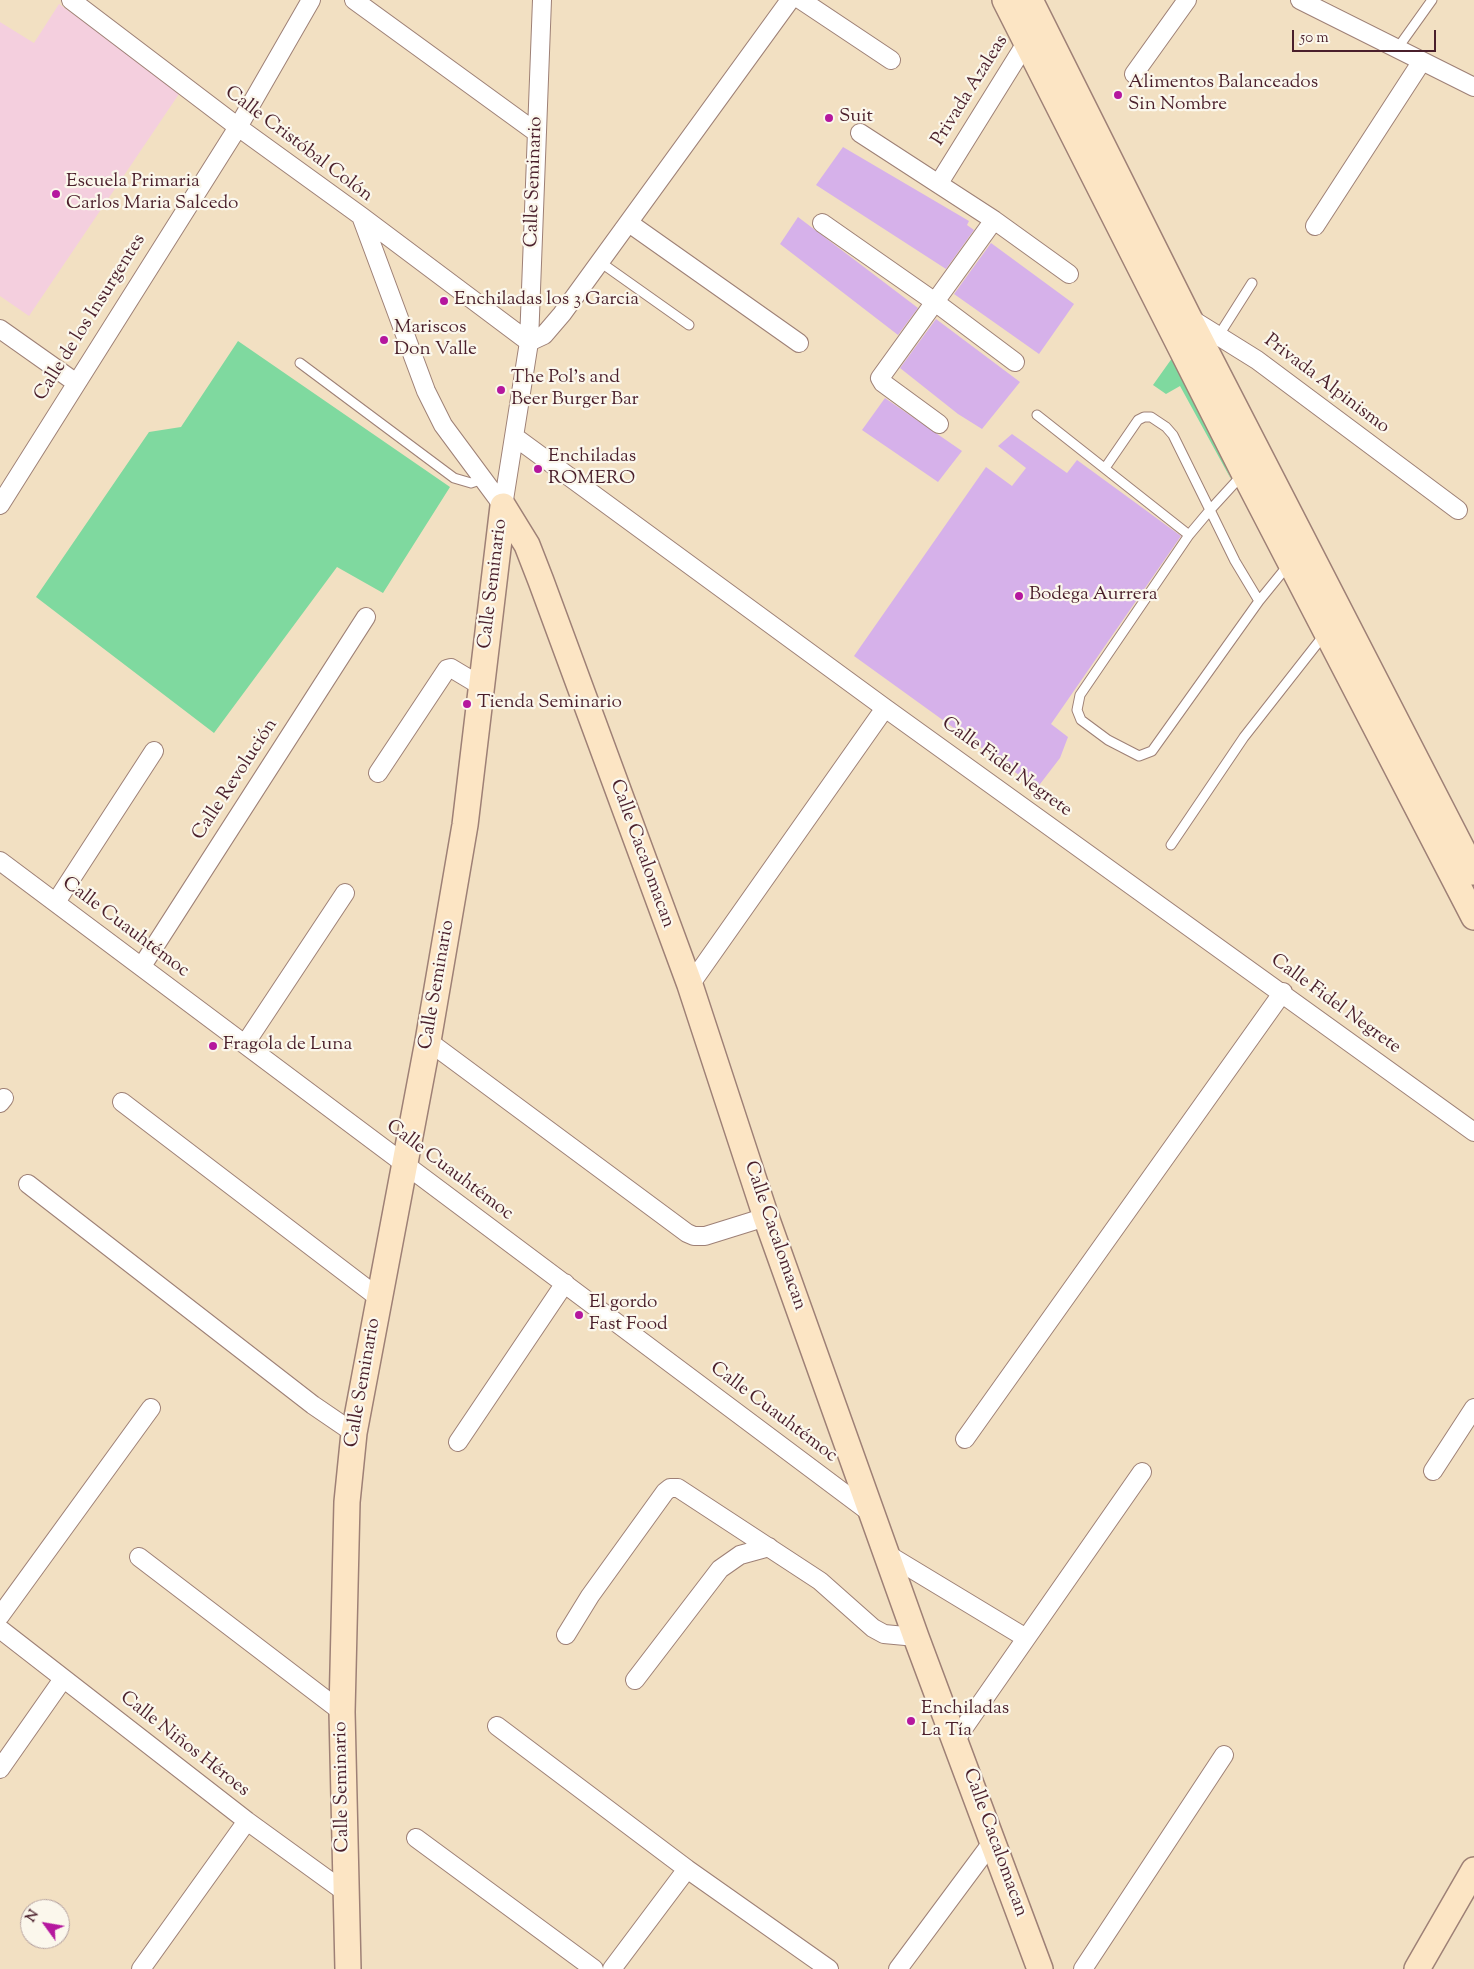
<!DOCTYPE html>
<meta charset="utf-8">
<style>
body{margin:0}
#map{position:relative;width:1474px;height:1969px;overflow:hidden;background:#f2e0c2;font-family:"Sorts Mill Goudy",serif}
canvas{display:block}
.north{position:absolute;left:20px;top:1899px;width:50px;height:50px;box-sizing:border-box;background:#fbf7ec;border:1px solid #b4a19f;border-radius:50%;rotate:302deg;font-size:14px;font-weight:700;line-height:20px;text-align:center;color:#4a1f2b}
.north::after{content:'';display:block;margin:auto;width:18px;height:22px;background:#b5179e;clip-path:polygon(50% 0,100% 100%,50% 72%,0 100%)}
.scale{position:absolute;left:1292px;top:30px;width:144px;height:22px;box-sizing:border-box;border:2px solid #4a1f2b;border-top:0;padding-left:6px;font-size:15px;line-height:18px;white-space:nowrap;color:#4a1f2b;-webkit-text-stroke:4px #fbf7ec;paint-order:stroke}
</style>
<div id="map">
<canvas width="1474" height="1969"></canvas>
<div class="north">N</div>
<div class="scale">50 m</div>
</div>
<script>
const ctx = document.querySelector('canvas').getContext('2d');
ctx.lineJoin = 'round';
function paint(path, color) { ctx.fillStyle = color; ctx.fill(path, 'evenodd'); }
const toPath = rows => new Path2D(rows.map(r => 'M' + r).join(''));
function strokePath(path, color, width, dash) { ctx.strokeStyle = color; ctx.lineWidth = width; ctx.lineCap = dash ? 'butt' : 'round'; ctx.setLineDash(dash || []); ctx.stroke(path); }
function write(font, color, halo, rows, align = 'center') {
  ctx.font = font + ' "Sorts Mill Goudy",serif'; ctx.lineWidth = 4.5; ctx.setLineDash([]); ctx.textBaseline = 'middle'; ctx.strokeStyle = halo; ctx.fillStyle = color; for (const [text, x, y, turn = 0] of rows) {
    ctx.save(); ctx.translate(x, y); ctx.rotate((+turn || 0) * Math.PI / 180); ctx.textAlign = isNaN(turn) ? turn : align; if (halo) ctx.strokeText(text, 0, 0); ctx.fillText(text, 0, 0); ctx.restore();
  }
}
paint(toPath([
 [59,4,181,91,29,316,0,296,0,22,34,43]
]), '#f4cfde');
paint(toPath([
 [238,341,450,487,383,593,337,567,214,733,36,597,149,432,181,427],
 [1175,354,1232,481,1180,386,1166,394,1153,385]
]), '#7fd99f');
paint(toPath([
 [843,147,969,221,967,225,974,230,946,269,816,185],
 [798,217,918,308,898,335,780,244],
 [991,243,1074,304,1039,354,954,294],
 [936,319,1020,382,982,429,958,414,900,368],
 [885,398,962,451,938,482,862,430],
 [1012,434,1067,473,1077,460,1181,536,1051,724,1068,737,1060,758,1037,788,854,656,986,467,1012,486,1026,468,998,446]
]), '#d6b1ea');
const lane = toPath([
 [1397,49,1432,0],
 [600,262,689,325],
 [1219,335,1252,283],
 [300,363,454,478,471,483,483,479],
 [1037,415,1189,535],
 [1105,468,1138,420,1144,417,1151,417,1166,427,1173,435,1210,510,1235,561,1259,601,1152,751,1139,756,1108,740,1081,720,1077,710,1080,695,1189,535,1210,510,1242,475],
 [1259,601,1289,564],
 [1171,845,1244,737,1324,635]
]);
const street = toPath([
 [71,0,238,127,361,216,529,342],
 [354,0,537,133],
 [801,0,891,60],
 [1300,0,1474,87],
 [1134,74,1187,0],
 [860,133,994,220,880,378,883,383,939,424],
 [939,183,1031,35],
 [361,216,426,391,443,425,503,506],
 [994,220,1069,274],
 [629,223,799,343],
 [822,223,935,302,1015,362],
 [1315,226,1422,61],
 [1188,317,1257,360,1458,510],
 [0,329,75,382],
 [529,342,544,335,562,314,790,0],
 [515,437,885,708,1474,1132],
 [0,505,238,127,311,0],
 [503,506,529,342,542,0],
 [378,773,447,669,451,668,481,686],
 [0,861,872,1514],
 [56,902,154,751],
 [142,966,366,617],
 [690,985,885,708],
 [428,1041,687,1233,694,1236,705,1236,766,1217],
 [245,1044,345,893],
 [122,1102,379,1298],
 [0,1103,4,1098],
 [28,1184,313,1405,354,1433],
 [965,1439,1283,992],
 [458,1442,565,1283],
 [1433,1471,1474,1408],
 [887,1554,1026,1638],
 [139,1557,342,1712],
 [0,1616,151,1408],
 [0,1629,247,1821,345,1892],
 [566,1635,590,1596,665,1492,670,1488,678,1488,820,1581,873,1628,884,1634,916,1637],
 [635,1680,720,1569,740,1555,769,1547],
 [497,1726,687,1869,829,1969],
 [956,1739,1142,1472],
 [0,1769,63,1679],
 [416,1838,594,1969],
 [141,1969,247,1821],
 [612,1969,687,1869],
 [898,1969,993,1841],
 [1083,1969,1224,1755]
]);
const secondary = toPath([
 [1005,0,1244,473,1474,917],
 [1030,0,1188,316,1474,872],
 [503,506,527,545,541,581,690,985,766,1217,916,1637,1040,1969],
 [348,1969,342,1712,347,1502,354,1433,428,1041,465,825,503,506],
 [1417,1969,1474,1870]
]);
strokePath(lane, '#9e8076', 11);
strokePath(street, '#9e8076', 20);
strokePath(secondary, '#9e8076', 28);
strokePath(lane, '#fff', 9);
strokePath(street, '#fff', 18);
strokePath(secondary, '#fce5c4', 25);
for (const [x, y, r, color] of [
 [1118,95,5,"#b5179e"],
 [829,118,5,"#b5179e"],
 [56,194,5,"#b5179e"],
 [444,301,5,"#b5179e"],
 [384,340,5,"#b5179e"],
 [501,390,5,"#b5179e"],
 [538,469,5,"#b5179e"],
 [1019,596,5,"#b5179e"],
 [467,704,5,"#b5179e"],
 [213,1046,5,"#b5179e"],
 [579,1315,5,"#b5179e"],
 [911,1721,5,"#b5179e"]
]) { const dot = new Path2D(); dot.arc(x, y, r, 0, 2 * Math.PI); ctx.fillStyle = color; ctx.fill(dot); strokePath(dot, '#fbf7ec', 2); }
write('19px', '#4a1f2b', '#fbf7ec', [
 ["Alimentos Balanceados",1128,84],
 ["Sin Nombre",1128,106],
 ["Suit",839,118],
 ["Escuela Primaria",66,183],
 ["Carlos Maria Salcedo",66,205],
 ["Enchiladas los 3 Garcia",454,301],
 ["Mariscos",394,329],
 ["Don Valle",394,351],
 ["The Pol's and",511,379],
 ["Beer Burger Bar",511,401],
 ["Enchiladas",548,458],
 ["ROMERO",548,480],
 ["Bodega Aurrera",1029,596],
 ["Tienda Seminario",477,704],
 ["Fragola de Luna",223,1046],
 ["El gordo",589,1304],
 ["Fast Food",589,1326],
 ["Enchiladas",921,1710],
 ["La Tía",921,1732]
], 'left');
write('19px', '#4a1f2b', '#fbf7ec', [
 ["Privada Azaleas",971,91,-58],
 ["Calle Cristóbal Colón",298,145,37],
 ["Calle Seminario",535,182,-88],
 ["Calle de los Insurgentes",91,318,-58],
 ["Privada Alpinismo",1326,385,37],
 ["Calle Seminario",494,584,-83],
 ["Calle Fidel Negrete",1006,768,36],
 ["Calle Revolución",236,780,-57],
 ["Calle Cacalomacan",641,854,70],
 ["Calle Cuauhtémoc",125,928,37],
 ["Calle Seminario",438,985,-80],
 ["Calle Fidel Negrete",1335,1005,36],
 ["Calle Cuauhtémoc",449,1171,37],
 ["Calle Cacalomacan",774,1236,71],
 ["Calle Seminario",364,1383,-80],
 ["Calle Cuauhtémoc",773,1413,37],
 ["Calle Niños Héroes",184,1745,38],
 ["Calle Seminario",343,1787,-91],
 ["Calle Cacalomacan",994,1843,70]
]);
</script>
